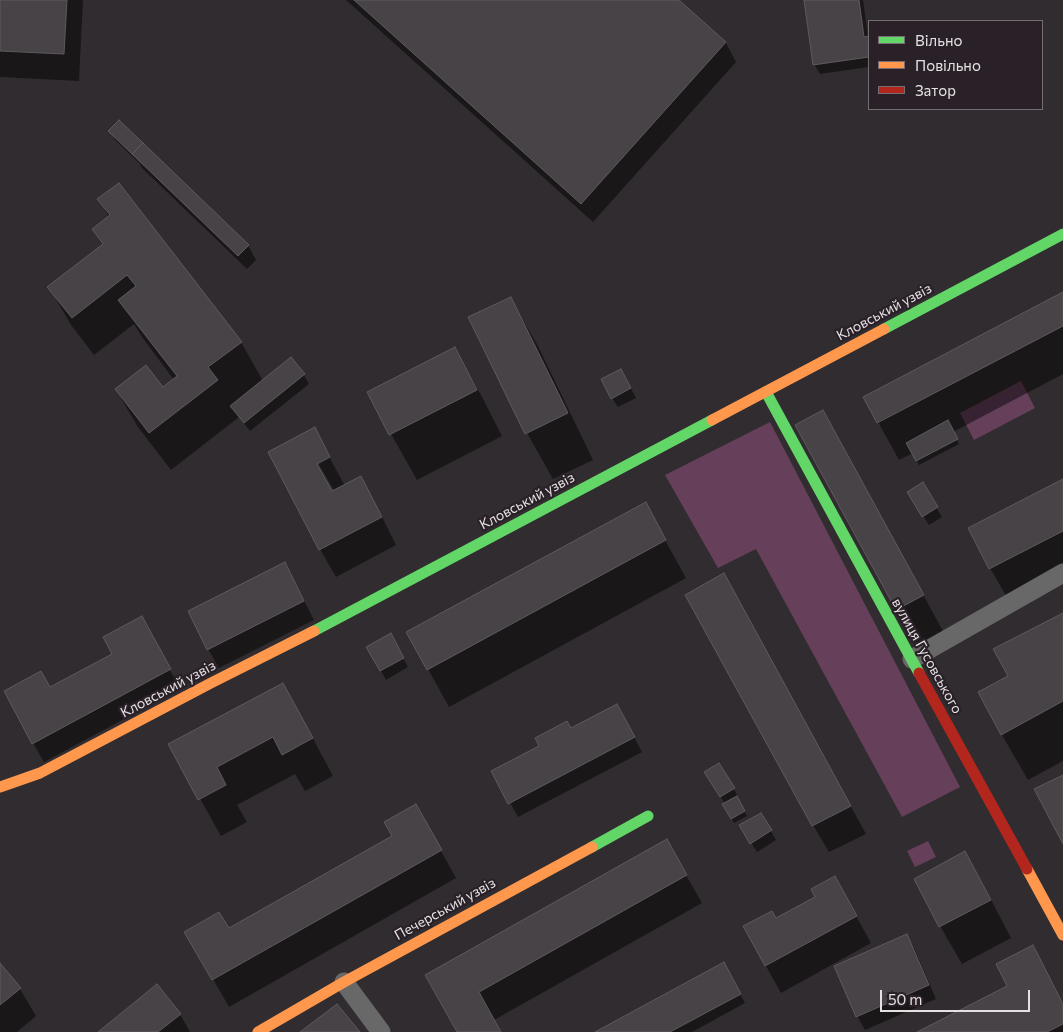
<!DOCTYPE html>
<meta charset="utf-8">
<style>
body{margin:0}
#map{position:relative;width:1063px;height:1032px;overflow:hidden;background:#312c2f;font-family:Commissioner,sans-serif}
canvas{display:block}
.legend{position:absolute;left:868px;top:20px;width:175px;height:90px;box-sizing:border-box;background:#292127;border:1px solid #756d73;margin:0;padding:6px 9px;list-style:none;font-size:15px;color:#e6e0e4}
.legend li{display:flex;align-items:center;gap:10px;height:25px}
.legend b{width:25px;border:1px solid #756d73}
.scale{position:absolute;left:880px;top:990px;width:150px;height:22px;box-sizing:border-box;border:2px solid #e6e0e4;border-top:0;padding-left:6px;font-size:15px;line-height:18px;white-space:nowrap;color:#e6e0e4;-webkit-text-stroke:4px #292127;paint-order:stroke}
</style>
<div id="map">
<canvas width="1063" height="1032"></canvas>
<ul class="legend">
<li><b style="height:6px;background:#63d668"></b>Вільно</li>
<li><b style="height:6px;background:#ff974d"></b>Повільно</li>
<li><b style="height:6px;background:#b3261e"></b>Затор</li>
</ul>
<div class="scale">50 m</div>
</div>
<script>
const ctx = document.querySelector('canvas').getContext('2d');
ctx.lineJoin = 'round';
function paint(path, color) { ctx.fillStyle = color; ctx.fill(path, 'evenodd'); }
const toPath = rows => new Path2D(rows.map(r => 'M' + r).join(''));
function strokePath(path, color, width, dash) { ctx.strokeStyle = color; ctx.lineWidth = width; ctx.lineCap = dash ? 'butt' : 'round'; ctx.setLineDash(dash || []); ctx.stroke(path); }
function write(font, color, halo, rows, align = 'center') {
  ctx.font = font + ' Commissioner,sans-serif'; ctx.lineWidth = 4.5; ctx.setLineDash([]); ctx.textBaseline = 'middle'; ctx.strokeStyle = halo; ctx.fillStyle = color; for (const [text, x, y, turn = 0] of rows) {
    ctx.save(); ctx.translate(x, y); ctx.rotate((+turn || 0) * Math.PI / 180); ctx.textAlign = isNaN(turn) ? turn : align; if (halo) ctx.strokeText(text, 0, 0); ctx.fillText(text, 0, 0); ctx.restore();
  }
}
paint(toPath([
 [1021,381,1035,408,974,440,960,413],
 [770,422,960,787,902,817,756,549,718,568,665,475],
 [928,841,936,857,915,867,907,851]
]), '#66405b');
paint(toPath([
 [0,0,83,0,79,81,0,77],
 [346,0,678,0,726,43,736,62,593,222],
 [805,0,863,0,868,37,869,37,869,67,820,74,814,64],
 [110,131,248,245,256,260,247,269,142,168,139,163,115,140],
 [99,199,241,342,263,381,291,359,304,375,309,384,250,431,239,417,171,470,138,427,116,390,162,389,174,380,142,337,134,324,94,355,71,325,49,287,103,246,93,230,109,217],
 [1063,294,1063,374,953,432,959,444,919,465,913,453,899,460,865,398],
 [510,298,537,344,593,460,553,479,527,433,470,318],
 [454,349,481,395,502,436,417,480,391,434,369,393],
 [626,379,636,398,618,407,612,398],
 [314,429,345,486,360,478,376,505,396,545,336,577,320,549,270,452],
 [315,458,335,492,332,492,313,459],
 [844,449,944,633,919,647,897,610],
 [1063,481,1063,579,1012,606,990,568],
 [922,484,942,517,929,525,908,492],
 [645,504,686,578,449,707,428,669],
 [295,583,314,620,219,668,208,649],
 [739,602,866,834,829,852,813,825],
 [1063,615,1063,761,1028,780,1002,735,1009,676],
 [390,635,408,667,386,680,368,647],
 [152,636,180,689,44,762,33,743,50,688],
 [625,720,642,752,518,817,493,771,571,730],
 [304,722,333,776,305,791,295,774,237,805,247,822,221,836,170,745],
 [719,764,739,798,737,799,747,816,734,823,724,805,725,804,706,772],
 [416,806,456,878,229,1007,186,932,228,930,394,836],
 [761,814,776,840,757,852,740,825],
 [965,853,986,890,1011,938,962,964,940,926],
 [682,868,702,903,494,1020,500,1032,458,1032,426,975],
 [850,905,871,943,781,993,766,966,776,920],
 [907,936,915,950,936,999,865,1030,857,1016],
 [1033,947,1063,1004,1063,1032,920,1032,1009,987],
 [724,964,745,1003,692,1032,598,1032],
 [0,965,20,989,36,1016,17,1032,0,1032],
 [180,1014,190,1032,100,1032]
]), '#0007');
const building = toPath([
 [0,0,67,0,64,54,0,51,0,0],
 [354,0,679,0,726,42,581,204,354,0],
 [804,0,859,0,864,37,869,36,869,57,813,65,804,0],
 [119,120,143,143,132,154,108,131,119,120],
 [143,143,249,245,238,256,132,154,143,143],
 [119,183,242,342,208,367,218,380,149,433,115,389,146,365,163,387,177,376,118,300,136,286,127,275,72,318,47,287,103,244,92,229,110,215,97,199,119,183],
 [1063,292,1063,326,877,423,863,397,1063,292],
 [511,297,568,413,525,434,468,317,511,297],
 [455,347,477,390,389,435,367,392,455,347],
 [291,357,305,374,244,423,230,406,291,357],
 [621,369,631,388,611,399,601,379,621,369],
 [823,410,924,595,896,610,795,425,823,410],
 [948,420,958,439,916,461,906,443,948,420],
 [315,427,330,457,317,464,332,491,361,476,382,517,319,550,268,452,315,427],
 [1063,479,1063,531,989,569,968,528,1063,479],
 [923,482,938,507,922,517,907,492,923,482],
 [646,502,666,540,427,670,406,632,646,502],
 [285,562,304,601,207,650,188,611,285,562],
 [724,573,851,806,812,826,685,595,724,573],
 [1063,613,1063,701,1001,735,978,692,1008,676,993,649,1063,613],
 [142,616,171,669,32,744,4,691,41,671,50,687,112,654,103,637,142,616],
 [391,633,404,658,380,671,366,647,391,633],
 [283,683,313,738,282,755,273,737,217,767,226,785,198,800,168,744,283,683],
 [617,704,635,737,508,804,491,771,539,746,535,738,567,721,571,728,617,704],
 [719,763,735,788,720,797,704,772,719,763],
 [1063,775,1063,844,1034,789,1063,775],
 [737,796,745,811,731,819,722,804,737,796],
 [416,804,442,850,212,980,184,932,219,912,229,928,392,836,384,822,416,804],
 [761,813,772,830,750,844,739,825,761,813],
 [667,839,687,875,479,992,501,1032,457,1032,425,975,667,839],
 [965,851,991,900,939,927,914,879,965,851],
 [835,876,857,916,765,966,743,926,772,911,776,918,815,897,811,889,835,876],
 [907,934,929,985,856,1017,834,966,907,934],
 [1033,945,1063,1004,1063,1024,1047,1032,917,1032,1007,986,996,964,1033,945],
 [724,962,741,994,670,1032,595,1032,724,962],
 [0,963,21,988,0,1005,0,963],
 [157,984,181,1014,158,1032,98,1032,157,984],
 [337,1004,360,1032,300,1032,337,1004]
]);
paint(building, '#474346');
strokePath(building, '#5e5a5d', 1);
strokePath(toPath([
 [912,659,1063,573],
 [344,982,381,1032]
]), '#696869', 19);
strokePath(toPath([
 [884,329,1063,234],
 [766,392,919,673],
 [314,631,712,420],
 [592,847,648,816]
]), '#63d668', 11);
strokePath(toPath([
 [712,420,884,329],
 [0,787,40,773,211,683,314,631],
 [1027,869,1063,935],
 [258,1032,344,982,592,847]
]), '#ff974d', 11);
strokePath(toPath([
 [919,673,1027,869]
]), '#b3261e', 11);
write('14px', '#e6e0e4', '#292127', [
 ["Кловський узвіз",884,312,-28],
 ["Кловський узвіз",527,501,-28],
 ["вулиця Гусовського",927,656,61],
 ["Кловський узвіз",168,689,-28],
 ["Печерський узвіз",445,909,-29]
]);
</script>
